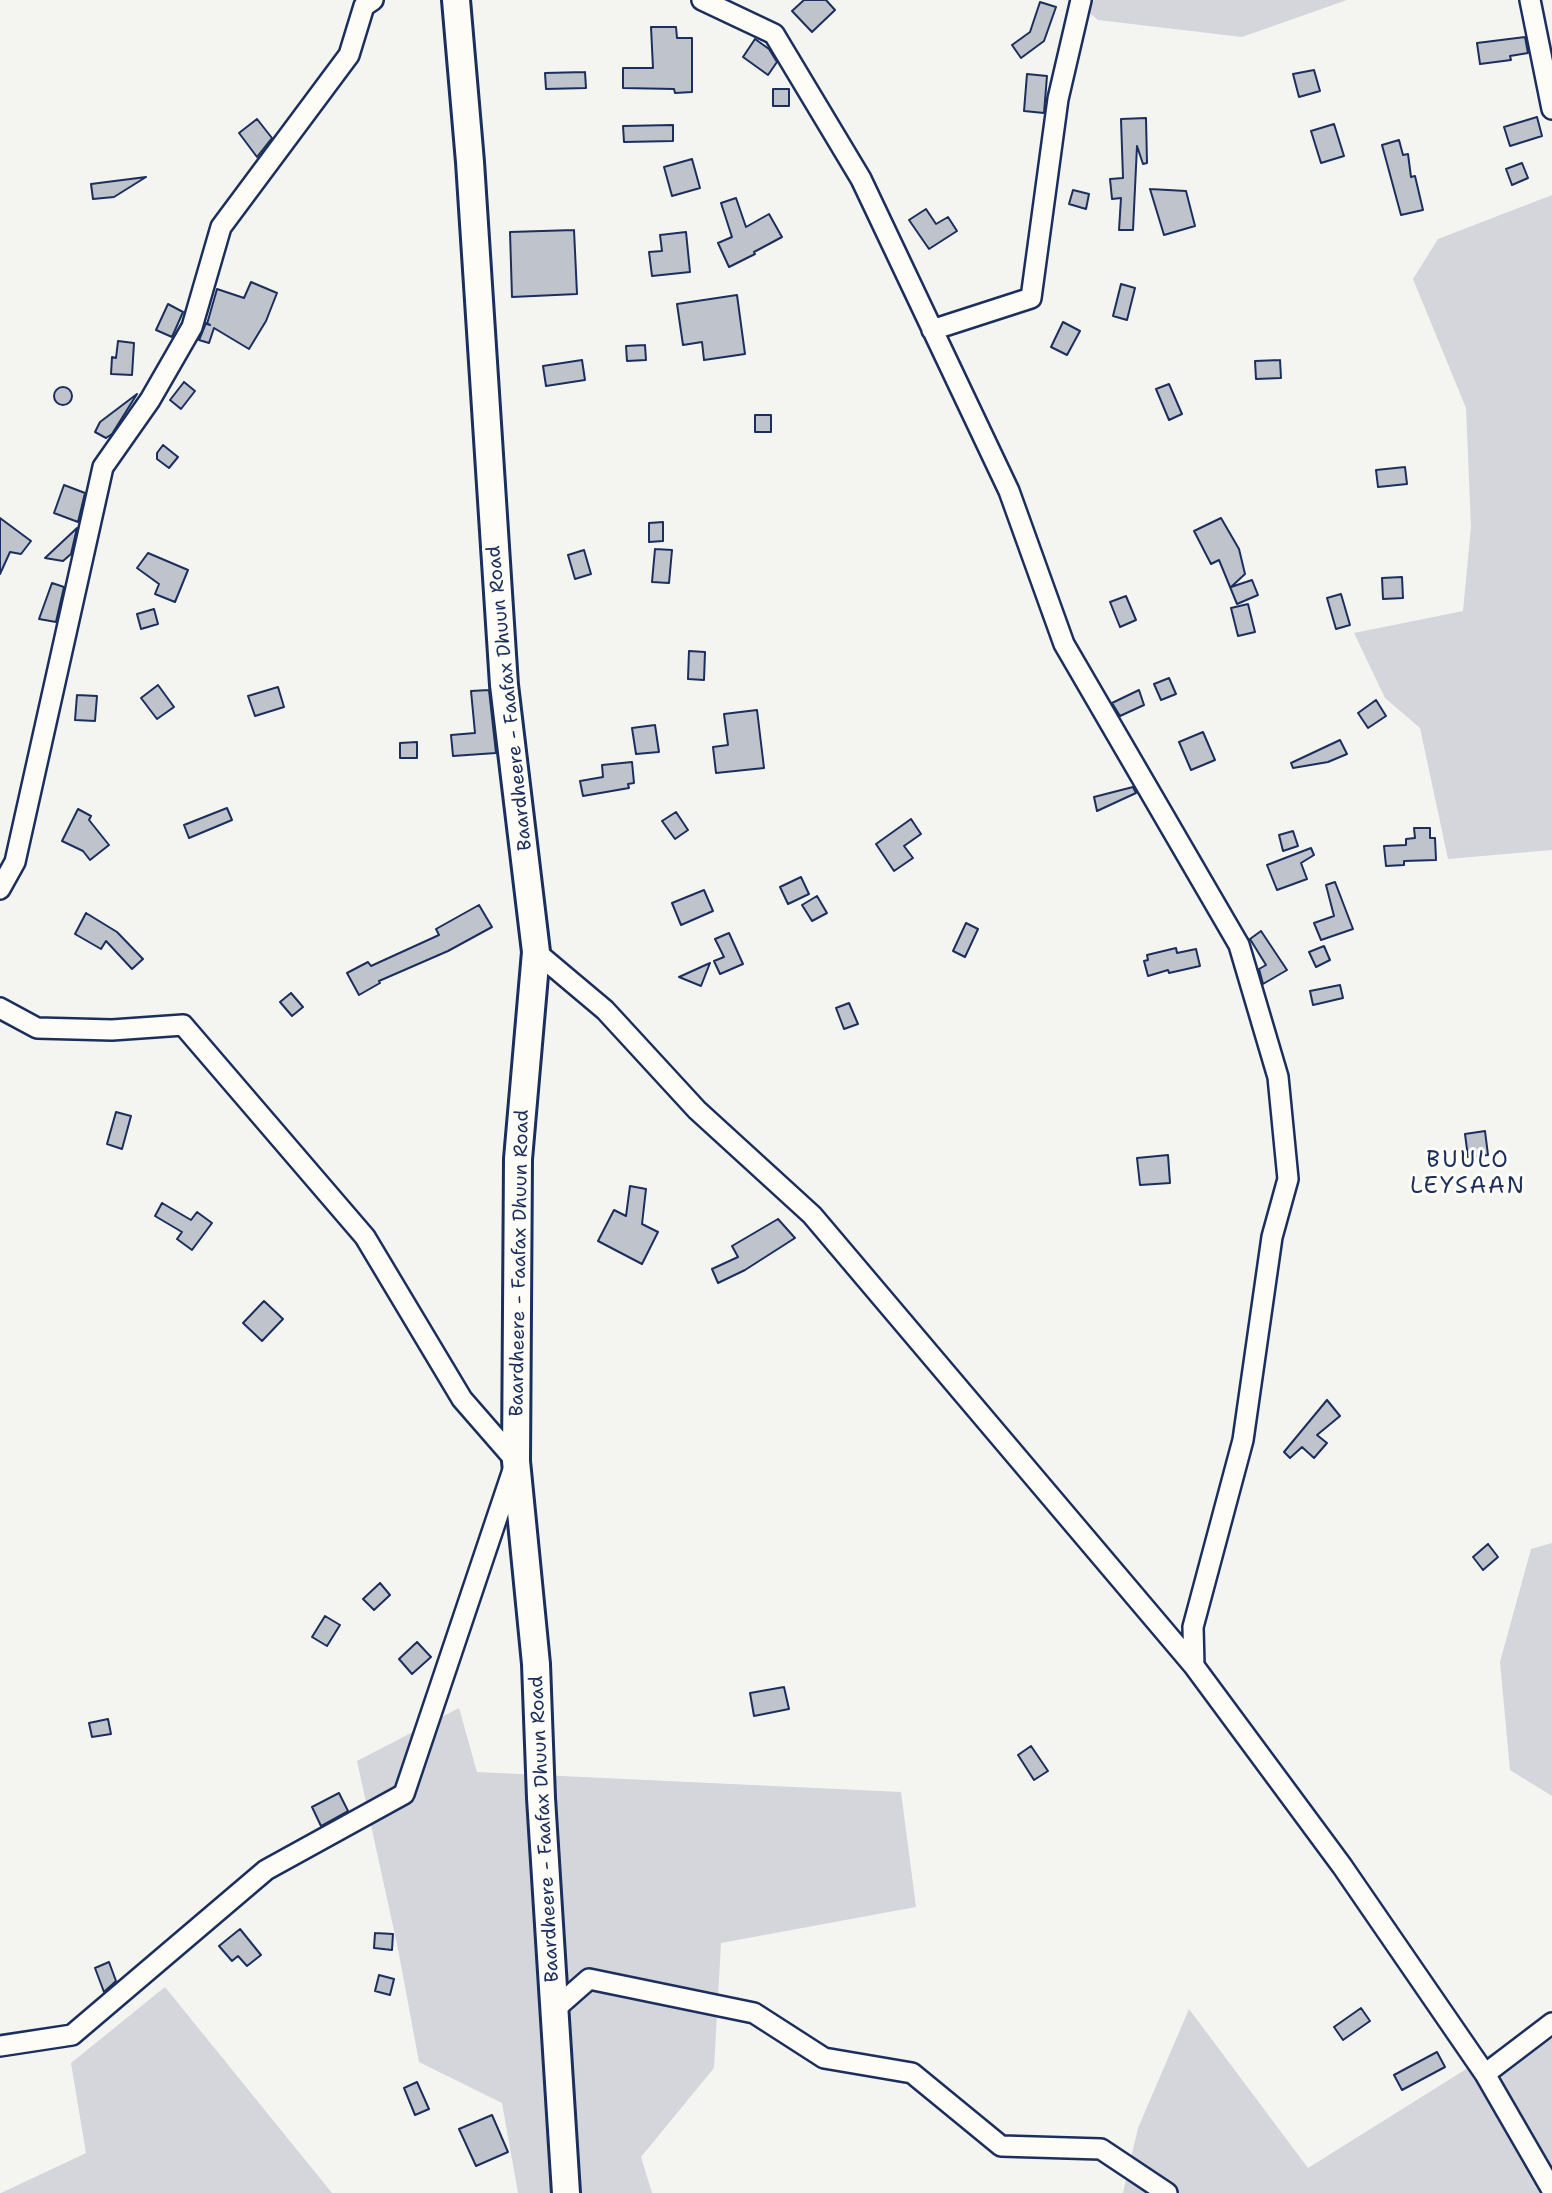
<!DOCTYPE html>
<style>
body{margin:0}
canvas{display:block;background:#f4f4f1}
</style>
<canvas width="1552" height="2193"></canvas>
<script>
const ctx = document.querySelector('canvas').getContext('2d');
ctx.lineJoin = 'round';
function paint(path, color) { ctx.fillStyle = color; ctx.fill(path, 'evenodd'); }
const toPath = rows => new Path2D(rows.map(r => 'M' + r).join(''));
function strokePath(path, color, width, dash) { ctx.strokeStyle = color; ctx.lineWidth = width; ctx.lineCap = dash ? 'butt' : 'round'; ctx.setLineDash(dash || []); ctx.stroke(path); }
function write(font, color, halo, rows, align = 'center') {
  ctx.font = font + ' "Shantell Sans",sans-serif'; ctx.lineWidth = 6; ctx.setLineDash([]); ctx.textBaseline = 'middle'; ctx.strokeStyle = halo; ctx.fillStyle = color; for (const [text, x, y, turn = 0] of rows) {
    ctx.save(); ctx.translate(x, y); ctx.rotate((+turn || 0) * Math.PI / 180); ctx.textAlign = isNaN(turn) ? turn : align; if (halo) ctx.strokeText(text, 0, 0); ctx.fillText(text, 0, 0); ctx.restore();
  }
}
paint(toPath([
 [1074,0,1347,0,1242,37,1098,20],
 [1552,195,1552,850,1448,859,1420,728,1385,698,1354,633,1463,611,1471,527,1466,408,1413,279,1438,239],
 [1552,1543,1552,1796,1510,1770,1500,1662,1531,1549],
 [459,1708,477,1772,901,1792,916,1907,721,1943,714,2068,641,2157,652,2193,518,2193,502,2103,419,2062,398,1949,357,1761],
 [165,1987,332,2193,1,2193,86,2153,71,2063],
 [1189,2009,1308,2168,1519,2036,1552,2039,1552,2193,1123,2193,1138,2128]
]), '#d4d6db');
const building = toPath([
 [804,0,826,0,835,10,812,32,792,11,804,0],
 [1040,2,1056,7,1044,41,1021,58,1012,45,1030,32,1040,2],
 [651,27,676,27,677,38,692,38,692,92,675,93,674,89,623,88,623,68,653,68,651,27],
 [1525,37,1528,53,1510,56,1511,60,1480,64,1477,43,1525,37],
 [755,39,769,49,777,62,768,75,743,57,755,39],
 [1314,70,1320,91,1299,97,1293,74,1314,70],
 [585,72,586,88,546,89,545,73,585,72],
 [1027,74,1047,76,1044,113,1024,111,1027,74],
 [773,89,789,89,789,106,773,106,773,89],
 [1537,117,1542,136,1510,146,1504,127,1537,117],
 [1146,118,1147,163,1143,164,1137,146,1133,230,1119,230,1121,198,1112,199,1110,179,1123,178,1121,119,1146,118],
 [257,119,272,138,257,157,239,133,257,119],
 [1334,124,1344,156,1321,163,1311,131,1334,124],
 [673,125,673,141,624,142,623,126,673,125],
 [1399,140,1403,155,1408,154,1411,177,1415,176,1423,210,1401,215,1382,145,1399,140],
 [692,159,700,188,672,196,664,167,692,159],
 [1522,163,1528,178,1512,185,1506,169,1522,163],
 [146,177,114,197,93,199,91,184,146,177],
 [1150,189,1186,191,1195,226,1164,235,1150,189],
 [1073,190,1089,194,1086,209,1069,204,1073,190],
 [736,198,746,227,769,214,782,237,754,252,755,254,729,267,718,243,732,237,721,203,736,198],
 [926,209,936,224,948,217,957,231,929,249,909,220,926,209],
 [574,230,577,294,512,297,510,232,574,230],
 [686,232,690,272,652,276,649,252,662,251,660,235,686,232],
 [251,282,277,293,266,321,249,349,214,328,209,343,199,340,206,323,210,325,207,324,217,289,244,298,251,282],
 [1121,284,1135,288,1127,320,1113,316,1121,284],
 [737,295,745,354,704,360,702,342,683,345,677,304,737,295],
 [168,304,183,312,172,337,156,330,168,304],
 [1063,322,1080,331,1067,355,1051,347,1063,322],
 [118,341,134,343,132,375,111,374,112,357,116,358,118,341],
 [645,345,646,360,627,361,626,346,645,345],
 [582,360,585,380,546,386,543,366,582,360],
 [1280,360,1281,378,1256,379,1255,361,1280,360],
 [184,382,195,391,181,409,170,400,184,382],
 [1169,384,1182,414,1169,420,1156,389,1169,384],
 '54 396a9 9 0 1 1 18 0a9 9 0 1 1-18 0Z',
 [137,394,112,434,106,438,95,432,100,422,137,394],
 [755,415,771,415,771,432,755,432,755,415],
 [163,445,178,457,169,468,157,459,157,453,163,445],
 [1405,467,1407,484,1378,487,1376,470,1405,467],
 [64,485,85,493,78,522,54,513,64,485],
 [0,518,31,541,21,554,10,552,0,574,0,518],
 [1221,518,1239,549,1245,574,1231,587,1252,580,1258,595,1237,604,1219,560,1211,564,1194,531,1221,518],
 [663,522,663,541,649,542,649,523,663,522],
 [77,528,71,554,63,561,45,558,77,528],
 [655,549,672,550,669,583,652,582,655,549],
 [584,550,591,574,575,579,568,555,584,550],
 [148,553,188,570,175,602,155,594,159,584,137,568,148,553],
 [1402,577,1403,598,1383,599,1382,578,1402,577],
 [52,583,64,587,56,622,39,619,52,583],
 [1341,594,1350,625,1336,629,1327,598,1341,594],
 [1126,596,1136,620,1120,627,1110,602,1126,596],
 [1248,604,1255,632,1238,636,1231,608,1248,604],
 [154,609,158,624,141,629,137,614,154,609],
 [689,651,705,652,704,680,688,679,689,651],
 [1169,678,1176,694,1161,700,1154,684,1169,678],
 [158,685,174,707,157,719,141,698,158,685],
 [278,687,284,707,255,716,248,696,278,687],
 [489,690,496,753,453,756,451,735,475,733,471,691,489,690],
 [1139,690,1144,705,1120,716,1112,703,1139,690],
 [77,695,97,696,95,721,75,720,77,695],
 [1376,700,1386,716,1368,728,1358,713,1376,700],
 [757,710,764,768,716,773,713,747,728,745,724,714,757,710],
 [655,725,659,752,636,754,632,728,655,725],
 [1203,732,1215,760,1191,770,1179,742,1203,732],
 [1340,740,1347,754,1328,762,1293,768,1291,763,1340,740],
 [417,742,417,758,400,758,400,743,417,742],
 [632,762,634,783,628,784,629,788,583,796,580,781,603,777,602,765,632,762],
 [1133,787,1136,793,1097,811,1094,797,1133,787],
 [227,808,232,820,189,838,184,825,227,808],
 [78,809,91,816,89,820,109,845,90,860,83,851,62,841,78,809],
 [676,812,688,830,675,839,662,821,676,812],
 [911,819,921,834,904,846,913,858,894,871,876,844,911,819],
 [1414,828,1430,828,1430,838,1435,838,1436,860,1404,861,1404,865,1386,866,1384,846,1406,845,1406,839,1415,838,1414,828],
 [1293,831,1298,846,1283,851,1279,835,1293,831],
 [1311,848,1314,855,1301,863,1307,879,1277,890,1267,865,1311,848],
 [801,877,809,894,788,904,780,887,801,877],
 [1335,882,1353,929,1321,940,1314,923,1334,916,1326,885,1335,882],
 [704,890,713,911,681,925,672,903,704,890],
 [817,896,827,913,812,921,802,905,817,896],
 [479,905,492,927,448,951,379,981,380,983,359,995,347,973,368,962,371,966,439,935,436,929,479,905],
 [86,913,117,932,143,959,132,969,106,941,101,949,75,934,86,913],
 [966,923,978,929,965,957,953,951,966,923],
 [1261,931,1287,970,1263,984,1259,969,1266,965,1250,939,1261,931],
 [729,933,743,964,720,974,714,961,724,957,715,939,729,933],
 [1324,946,1330,960,1316,967,1309,952,1324,946],
 [1176,948,1177,953,1196,949,1200,966,1169,973,1168,970,1148,976,1144,961,1148,960,1147,955,1176,948],
 [710,963,701,986,679,977,710,963],
 [1340,985,1343,998,1313,1005,1310,991,1340,985],
 [291,993,303,1007,292,1016,280,1002,291,993],
 [849,1003,858,1024,844,1029,836,1008,849,1003],
 [116,1112,131,1116,122,1149,107,1144,116,1112],
 [1485,1131,1488,1155,1468,1157,1465,1134,1485,1131],
 [1168,1155,1170,1183,1140,1185,1137,1158,1168,1155],
 [630,1186,646,1189,642,1224,658,1232,642,1264,598,1241,614,1210,626,1216,630,1186],
 [162,1203,191,1220,197,1212,212,1223,192,1250,177,1239,182,1232,155,1216,162,1203],
 [778,1219,795,1238,745,1270,718,1283,712,1269,738,1257,732,1246,778,1219],
 [264,1301,283,1319,262,1341,243,1323,264,1301],
 [1327,1400,1340,1416,1317,1435,1327,1443,1314,1458,1302,1447,1290,1458,1284,1452,1327,1400],
 [1488,1544,1498,1557,1483,1570,1473,1557,1488,1544],
 [380,1583,390,1595,374,1610,363,1599,380,1583],
 [325,1616,340,1625,327,1646,312,1637,325,1616],
 [417,1642,431,1657,412,1674,399,1659,417,1642],
 [784,1687,789,1709,754,1716,750,1693,784,1687],
 [108,1719,111,1734,92,1737,89,1723,108,1719],
 [1031,1746,1048,1771,1034,1780,1018,1755,1031,1746],
 [339,1793,348,1811,321,1826,312,1807,339,1793],
 [240,1929,261,1955,247,1966,238,1956,232,1961,219,1946,240,1929],
 [375,1933,393,1934,392,1950,374,1948,375,1933],
 [109,1962,116,1981,104,1992,95,1968,109,1962],
 [379,1975,394,1979,390,1995,375,1991,379,1975],
 [1361,2008,1370,2021,1343,2040,1334,2027,1361,2008],
 [1437,2052,1445,2067,1402,2090,1394,2075,1437,2052],
 [417,2082,429,2109,415,2115,404,2088,417,2082],
 [492,2115,508,2152,476,2166,459,2129,492,2115]
]);
paint(building, '#bfc3cc');
strokePath(building, '#1b2f5e', 2);
const street = toPath([
 [702,0,774,34,861,179,1009,491,1064,644,1239,945,1278,1077,1288,1179,1272,1237,1243,1440,1193,1627,1194,1666],
 [1530,0,1552,109],
 [932,330,1031,298,1058,99,1081,0],
 [0,889,15,862,103,467,150,400,192,327,221,227,349,55,364,6,373,0],
 [536,952,605,1010,697,1110,812,1215,1194,1666,1342,1866,1485,2074,1552,2190],
 [0,1008,37,1028,112,1030,183,1025,365,1237,462,1399,516,1461,404,1794,266,1870,72,2035,0,2046],
 [556,2008,589,1979,754,2013,824,2058,912,2073,1001,2146,1101,2149,1167,2193],
 [1485,2074,1552,2023]
]);
const secondary = toPath([
 [456,0,470,162,504,685,536,952,518,1159,516,1461,536,1664,541,1798,566,2193]
]);
strokePath(street, '#1b2f5e', 24);
strokePath(secondary, '#1b2f5e', 32);
strokePath(street, '#fdfcf7', 19);
strokePath(secondary, '#fdfcf7', 26);
write('19px', '#1b2f5e', '#fdfcf7', [
 ["Baardheere - Faafax Dhuun Road",510,698,-96],
 ["Baardheere - Faafax Dhuun Road",520,1263,-89],
 ["Baardheere - Faafax Dhuun Road",545,1829,-93]
]);
ctx.letterSpacing = '2px';
write('23px', '#1b2f5e', '#fdfcf7', [
 ["BUULO",1468,1161],
 ["LEYSAAN",1468,1187]
]);
ctx.letterSpacing = '0px';
</script>
